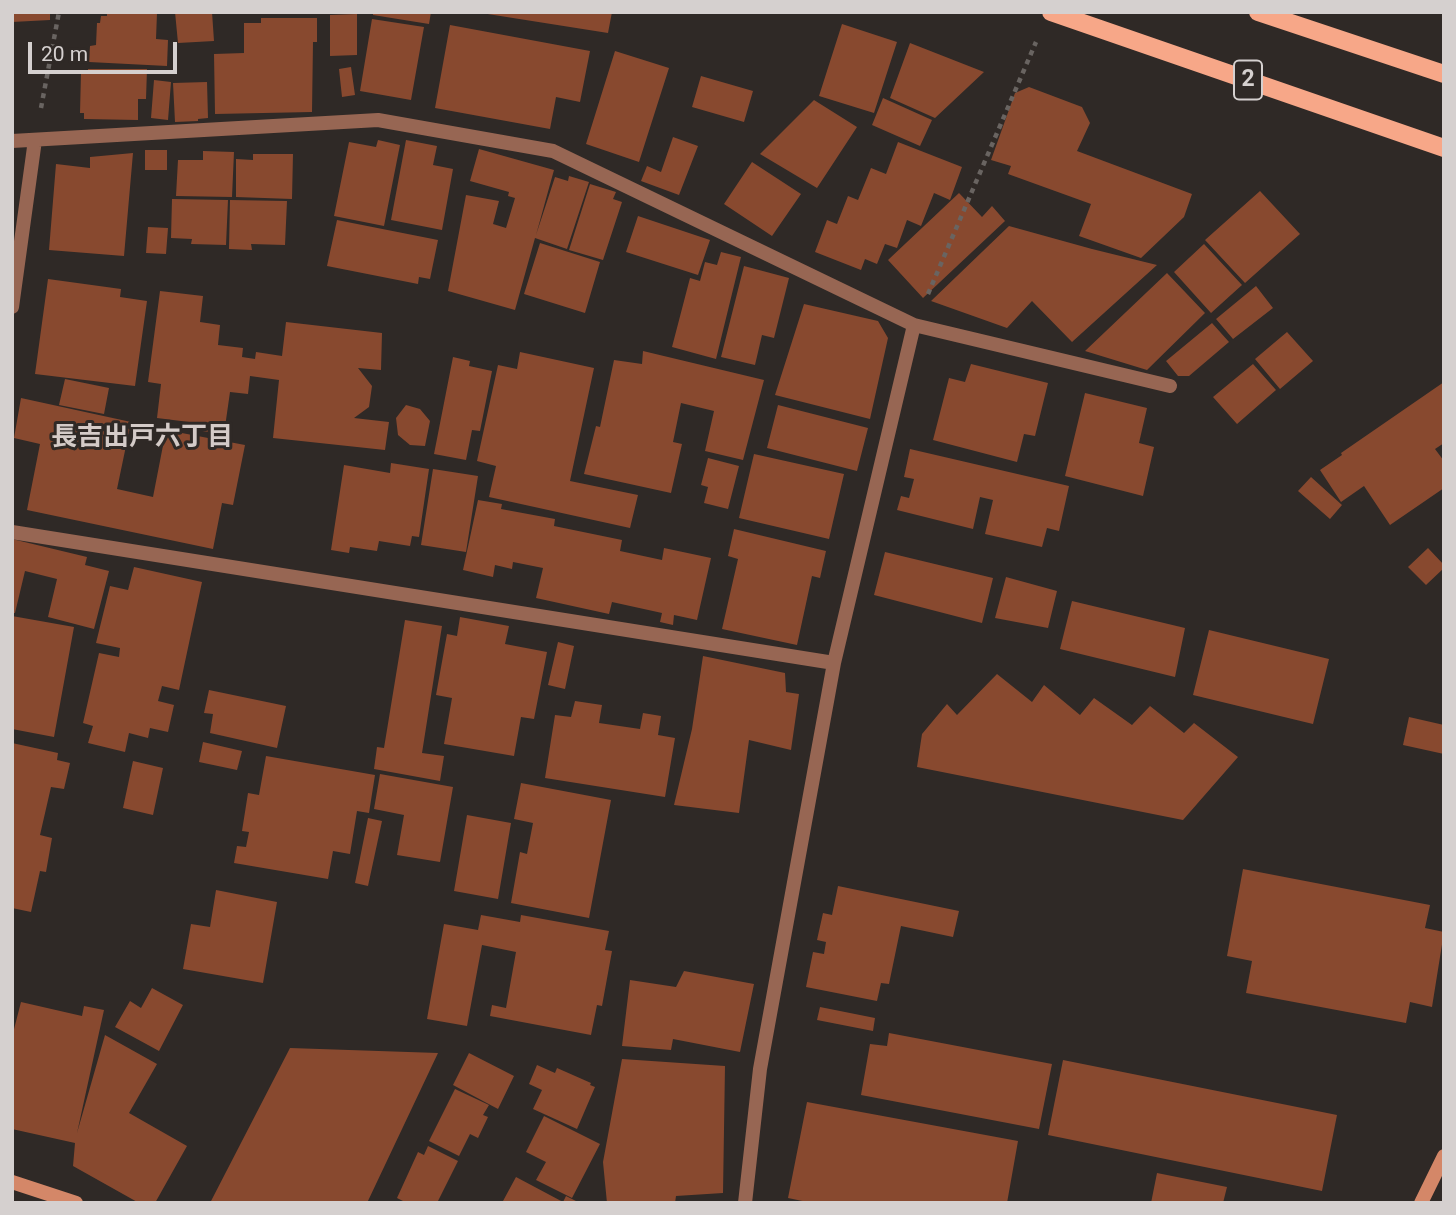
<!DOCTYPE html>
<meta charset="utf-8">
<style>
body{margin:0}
#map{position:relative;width:1456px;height:1215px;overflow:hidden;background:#2f2926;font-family:Roboto,sans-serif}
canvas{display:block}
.frame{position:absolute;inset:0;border:14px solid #d5d0cf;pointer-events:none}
.scale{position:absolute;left:28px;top:42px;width:149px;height:32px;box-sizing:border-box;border:4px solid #d5d0cf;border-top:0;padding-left:9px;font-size:21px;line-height:24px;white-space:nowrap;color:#d5d0cf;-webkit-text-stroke:5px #2f2926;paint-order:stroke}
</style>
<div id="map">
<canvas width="1456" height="1215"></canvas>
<div class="frame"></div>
<div class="scale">20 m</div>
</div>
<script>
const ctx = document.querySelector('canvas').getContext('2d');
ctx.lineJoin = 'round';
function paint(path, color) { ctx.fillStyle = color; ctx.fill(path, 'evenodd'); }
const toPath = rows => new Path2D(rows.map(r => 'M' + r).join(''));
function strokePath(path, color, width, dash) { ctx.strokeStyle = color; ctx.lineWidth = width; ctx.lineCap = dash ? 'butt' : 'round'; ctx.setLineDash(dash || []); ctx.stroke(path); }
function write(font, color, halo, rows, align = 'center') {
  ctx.font = font + ' Roboto,"Noto Sans JP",sans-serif'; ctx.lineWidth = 6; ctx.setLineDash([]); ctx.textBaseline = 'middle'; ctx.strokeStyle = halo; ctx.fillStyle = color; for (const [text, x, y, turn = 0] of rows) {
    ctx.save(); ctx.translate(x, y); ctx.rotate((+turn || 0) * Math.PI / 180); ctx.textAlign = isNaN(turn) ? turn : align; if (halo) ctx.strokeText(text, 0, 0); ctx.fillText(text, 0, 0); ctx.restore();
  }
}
paint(toPath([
 [12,12,50,12,50,20,12,22],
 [107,12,157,13,156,39,168,40,167,66,89,62,90,46,96,45,97,23,100,23,101,16,107,16],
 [175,12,212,12,214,41,178,43],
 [373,12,431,12,429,24,373,15],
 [475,12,612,12,608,33],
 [357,14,357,55,330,56,330,15],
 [261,18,317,18,317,42,313,42,312,112,215,114,214,54,244,53,244,23,261,23],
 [372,19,424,27,411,100,360,91],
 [842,24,897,42,874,113,819,96],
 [450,25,590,51,580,102,556,97,550,129,435,108],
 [910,43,984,72,935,118,890,98],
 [615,51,669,68,639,162,586,144],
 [351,67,355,95,342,97,339,69],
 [88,69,147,69,146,99,138,99,138,120,84,119,84,113,80,113,81,72,88,72],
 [701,76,753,91,744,122,692,107],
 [154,80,171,82,168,120,151,118],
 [207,82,208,118,198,119,198,121,175,122,173,83],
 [1029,87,1082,107,1090,123,1077,151,1192,194,1184,217,1141,258,1079,236,1091,204,1008,174,1011,166,991,160,1015,93],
 [883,98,932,120,920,146,872,125],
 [814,100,857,127,817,188,760,154],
 [673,137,698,146,679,195,641,181,647,166,661,172],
 [378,140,400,145,384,226,334,216,349,142,376,147],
 [406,140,437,146,433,165,453,169,442,230,391,220],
 [898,142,962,167,950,200,934,193,921,226,907,220,897,248,885,244,877,264,865,259,861,270,815,252,827,220,837,224,848,196,858,200,871,168,886,174],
 [479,149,554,170,536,235,555,177,568,181,569,176,589,182,567,249,535,238,515,310,448,291,466,195,499,201,493,224,506,228,515,198,508,196,509,192,470,181],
 [145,150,167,150,167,170,145,170],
 [203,151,234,152,232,197,176,196,178,160,203,160],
 [133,153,124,256,49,250,56,164,90,168,90,157],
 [253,154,293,154,292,199,236,197,236,159,253,160],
 [752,162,801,194,772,236,724,204],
 [590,184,616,192,613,199,622,202,603,260,569,250],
 [1260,191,1300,234,1245,283,1205,240],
 [959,193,982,217,992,206,1005,221,923,298,888,260],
 [172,199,228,200,226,245,191,244,192,239,171,238],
 [230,200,287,201,285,245,251,244,252,250,229,249],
 [638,216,710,240,698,275,626,252],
 [337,220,438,240,430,279,419,277,418,284,327,266],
 [1009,226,1092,249,1157,265,1072,342,1032,301,1007,328,931,301],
 [148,227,168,228,166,254,146,253],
 [540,243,600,262,585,313,524,294],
 [1204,244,1242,285,1211,313,1174,272],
 [721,252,741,257,716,359,672,347,690,278,700,281,705,262,717,265],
 [744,266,789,278,774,338,762,335,755,365,721,357],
 [1167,273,1205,313,1147,370,1085,351],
 [48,279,121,289,120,297,147,301,135,386,35,374],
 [1256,286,1273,308,1233,339,1216,319],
 [160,291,203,296,200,322,220,325,218,345,243,348,242,357,255,359,256,352,282,356,286,322,382,333,381,370,358,368,372,386,369,407,354,418,389,422,385,450,273,438,279,380,250,376,248,394,230,392,224,434,195,430,197,423,157,418,161,384,148,382],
 [804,304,878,321,888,338,870,419,775,395],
 [1212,323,1229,342,1189,376,1178,376,1166,361],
 [1287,332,1313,361,1280,389,1255,359],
 [643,351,764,380,743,460,705,451,714,411,681,403,673,442,682,444,671,493,584,474,596,426,600,427,614,360,642,364],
 [520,352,594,368,570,481,638,495,630,528,489,497,496,466,477,461,498,365,517,369],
 [453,357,470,361,469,366,492,371,480,431,472,430,466,460,434,454],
 [971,364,1048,383,1035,436,1024,434,1017,462,933,440,949,378,965,382],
 [1253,364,1276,390,1237,424,1213,397],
 [65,379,109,388,104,414,59,405],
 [1444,382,1444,443,1435,449,1444,461,1444,488,1390,525,1364,486,1341,502,1320,470,1342,455,1341,453],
 [1085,393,1147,408,1139,443,1154,447,1143,496,1065,476],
 [21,398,131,422,117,489,153,497,166,430,245,445,233,505,222,503,213,549,27,510,40,444,14,438],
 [406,405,420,409,430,421,425,446,410,445,398,435,396,418],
 [778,405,868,428,857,471,767,448],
 [910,449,1069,486,1059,531,1047,528,1042,547,985,534,993,500,980,497,973,529,897,510,901,496,909,498,914,479,904,477],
 [754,454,844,474,829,539,739,518],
 [708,458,739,466,728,509,704,503,708,487,701,485],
 [391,463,429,469,419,537,412,536,410,546,379,541,377,551,350,547,349,553,331,550,344,465,390,473],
 [433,469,478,476,466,552,421,545],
 [1311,477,1342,505,1330,519,1298,491],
 [478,500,502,504,501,509,555,519,554,526,622,540,620,551,662,560,664,548,711,558,697,620,674,615,673,625,660,622,662,613,612,602,609,614,536,598,543,568,513,562,512,569,495,565,493,577,463,570],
 [734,529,826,551,820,578,812,576,797,645,722,629,738,559,728,556],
 [12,539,87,557,85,565,109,571,94,629,48,617,57,579,25,571,15,613,12,613],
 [1428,548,1444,565,1444,568,1426,585,1408,567],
 [885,552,993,578,982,623,874,595],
 [134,567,202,582,179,690,162,686,158,701,174,705,168,732,150,728,148,738,129,733,125,752,88,743,93,726,83,723,99,653,119,657,120,648,96,643,110,586,128,590],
 [1006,577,1057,591,1048,628,995,618],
 [1072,601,1185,628,1175,677,1060,649],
 [12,616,74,627,54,737,12,729],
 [460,617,509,626,505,644,547,652,534,719,521,717,514,756,444,744,452,698,436,695,447,634,457,636],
 [405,620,442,626,422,753,444,756,440,781,374,769,377,747,384,748],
 [1209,630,1329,659,1313,724,1193,695],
 [558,642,574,646,565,689,548,685],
 [703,656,785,673,786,692,799,694,791,750,749,740,739,813,674,805,692,729],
 [997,674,1032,702,1044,685,1080,715,1094,698,1132,725,1150,706,1184,733,1194,723,1238,757,1183,820,917,767,922,734,947,704,957,715],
 [209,690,286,706,277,748,210,733,213,714,204,713],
 [575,701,602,705,599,723,640,729,643,713,661,716,658,735,675,738,665,797,545,778,555,715,571,717],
 [1409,717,1444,725,1444,754,1403,745],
 [203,742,242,751,237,770,199,762],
 [12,743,58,753,57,760,70,763,64,789,51,787,40,835,52,838,46,872,40,871,31,912,12,908],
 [266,756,375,775,369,813,357,811,350,854,333,851,328,879,234,863,237,846,246,847,249,832,242,831,248,793,259,795],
 [133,761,163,768,153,815,123,808],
 [380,774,453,787,440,862,397,855,404,815,374,809],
 [521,783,611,800,589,918,511,903,520,852,527,854,533,823,514,819],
 [467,815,511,823,498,899,454,891],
 [368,818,382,821,368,886,355,883],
 [1243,869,1430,905,1425,928,1444,932,1432,1007,1410,1002,1406,1023,1246,993,1252,961,1227,956],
 [838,886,959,911,953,937,901,926,889,984,881,983,877,1001,806,987,813,952,824,954,826,942,817,940,823,913,832,915],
 [216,890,277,902,263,983,183,969,191,924,210,927],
 [481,915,520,922,521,915,609,931,605,950,612,951,602,1006,597,1005,591,1035,490,1016,492,1005,506,1008,516,952,482,945,467,1026,427,1019,444,924,478,930],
 [684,971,754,984,740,1052,673,1039,671,1050,622,1046,630,980,676,987],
 [152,988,183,1005,159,1051,115,1027,130,1001,141,1008],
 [21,1002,82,1016,84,1006,104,1010,77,1133,105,1035,157,1064,129,1113,187,1146,155,1203,139,1203,73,1166,75,1143,12,1129,12,1037],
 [820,1007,875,1018,873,1031,817,1020],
 [889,1033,1052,1064,1039,1129,861,1095,870,1044,887,1046],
 [290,1048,438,1053,367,1203,210,1203],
 [469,1053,514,1076,498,1109,453,1085],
 [622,1059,725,1066,723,1193,676,1196,675,1203,607,1203,603,1162],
 [1063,1060,1337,1115,1322,1191,1048,1135],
 [537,1065,555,1073,557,1068,591,1083,590,1085,595,1087,577,1129,533,1109,542,1090,529,1084],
 [455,1089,489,1105,483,1115,488,1117,478,1138,470,1134,459,1156,429,1141],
 [807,1102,1018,1141,1007,1203,812,1203,788,1198],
 [544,1116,600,1144,572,1198,536,1180,546,1162,526,1152],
 [428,1146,458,1161,437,1203,407,1203,397,1198,418,1152,424,1155],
 [1157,1173,1227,1187,1223,1203,1151,1203],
 [516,1177,563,1202,566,1196,580,1203,506,1203,503,1201]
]), '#88492f');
strokePath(toPath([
 [41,108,59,12],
 [928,294,1036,42]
]), '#696461', 4.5, [5, 5]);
strokePath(toPath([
 [12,141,378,120,553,151,914,325,1170,386],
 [12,307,35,140],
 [12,532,834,663],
 [745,1203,760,1069,834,663,914,325]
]), '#976653', 14);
strokePath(toPath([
 [12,1182,76,1203],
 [1421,1203,1444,1156]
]), '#d48768', 14);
strokePath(toPath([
 [1051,12,1444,148],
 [1258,12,1444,74]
]), '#f7a788', 18);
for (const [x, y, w] of [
 [1248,80,28]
]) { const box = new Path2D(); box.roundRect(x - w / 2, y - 19.5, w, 39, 5); ctx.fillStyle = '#2f2926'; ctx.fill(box); strokePath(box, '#d5d0cf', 2); }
write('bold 23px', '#d5d0cf', null, [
 ["2",1248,80]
]);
write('bold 26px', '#d4cbc8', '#2f2926', [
 ["長吉出戸六丁目",142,438]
]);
</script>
